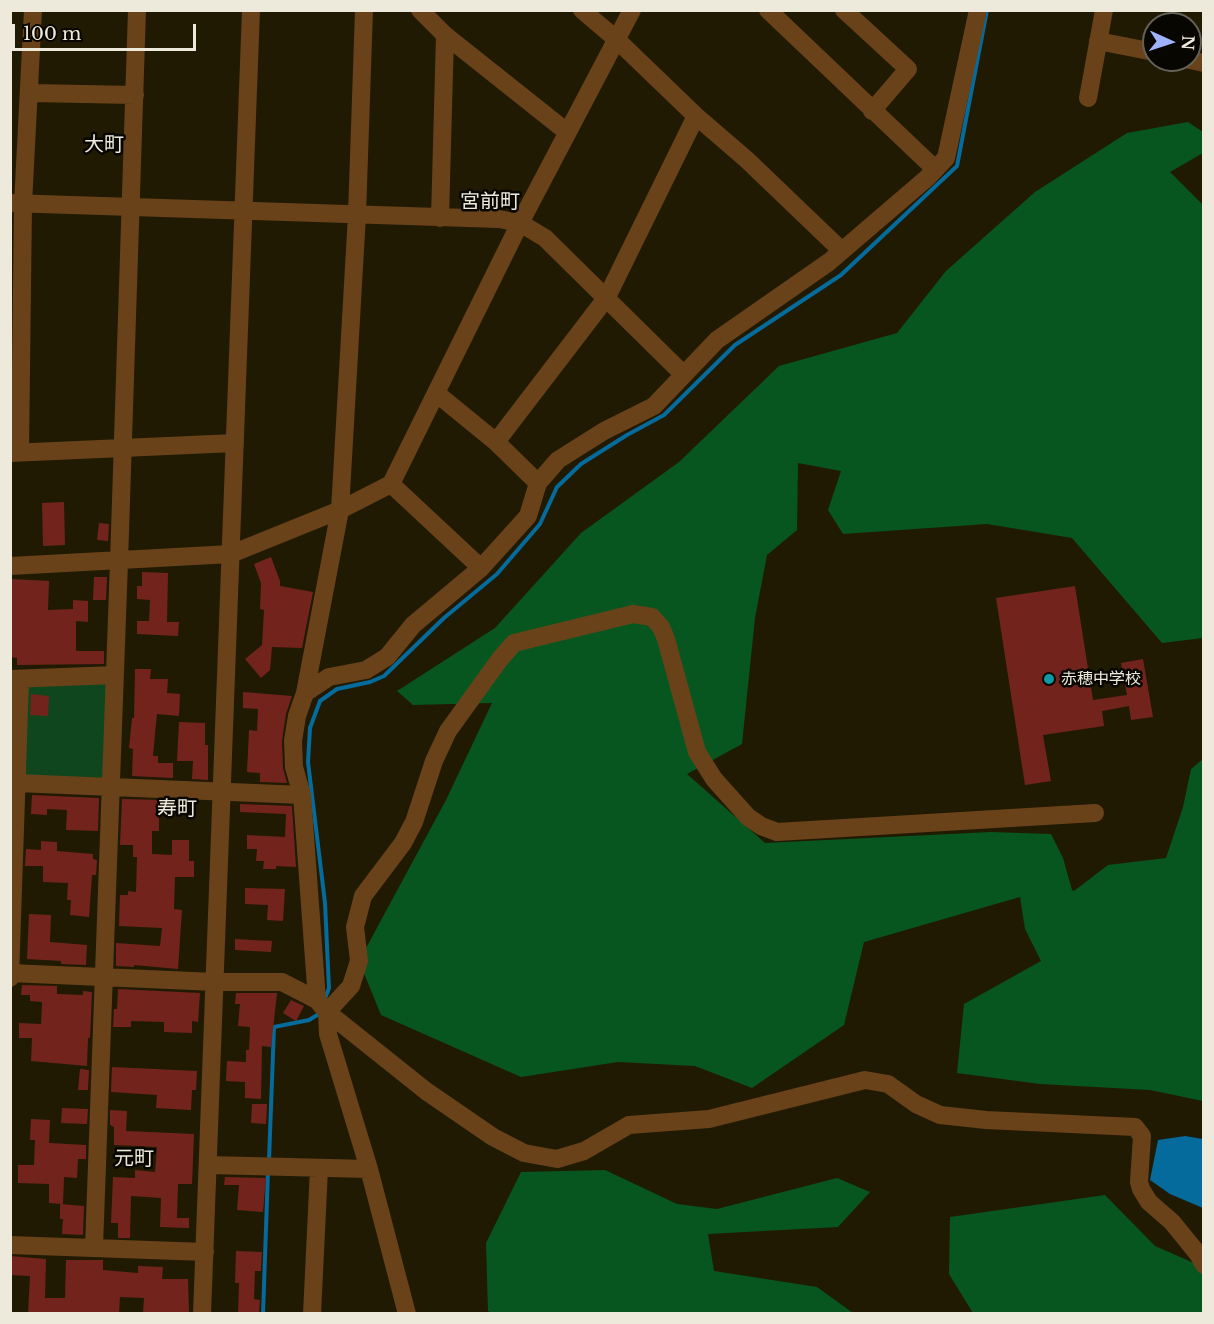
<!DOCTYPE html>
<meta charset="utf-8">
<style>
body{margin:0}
#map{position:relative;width:1214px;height:1324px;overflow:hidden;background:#211a03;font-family:"Libre Baskerville",serif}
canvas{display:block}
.frame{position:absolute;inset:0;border:12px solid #eeeadb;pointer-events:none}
.north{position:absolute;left:1142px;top:12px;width:60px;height:60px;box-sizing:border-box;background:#080601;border:2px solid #646158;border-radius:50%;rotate:93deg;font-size:16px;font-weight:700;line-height:24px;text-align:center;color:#eeeadb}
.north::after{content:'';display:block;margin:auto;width:21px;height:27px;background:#9fb3fd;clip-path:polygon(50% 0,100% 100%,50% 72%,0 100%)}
.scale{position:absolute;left:12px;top:24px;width:184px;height:27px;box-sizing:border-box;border:3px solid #eeeadb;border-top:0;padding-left:8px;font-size:18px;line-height:21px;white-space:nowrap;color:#eeeadb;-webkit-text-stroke:4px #080601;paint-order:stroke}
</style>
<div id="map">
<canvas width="1214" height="1324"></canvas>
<div class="frame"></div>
<div class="north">N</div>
<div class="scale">100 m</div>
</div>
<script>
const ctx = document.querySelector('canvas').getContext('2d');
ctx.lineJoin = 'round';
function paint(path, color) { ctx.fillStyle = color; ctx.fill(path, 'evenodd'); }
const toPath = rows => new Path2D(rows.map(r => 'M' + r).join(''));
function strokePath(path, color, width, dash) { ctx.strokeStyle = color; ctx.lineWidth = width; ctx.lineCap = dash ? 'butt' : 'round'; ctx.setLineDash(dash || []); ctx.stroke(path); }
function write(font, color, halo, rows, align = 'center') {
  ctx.font = font + ' "Libre Baskerville","Noto Sans JP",serif'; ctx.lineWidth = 5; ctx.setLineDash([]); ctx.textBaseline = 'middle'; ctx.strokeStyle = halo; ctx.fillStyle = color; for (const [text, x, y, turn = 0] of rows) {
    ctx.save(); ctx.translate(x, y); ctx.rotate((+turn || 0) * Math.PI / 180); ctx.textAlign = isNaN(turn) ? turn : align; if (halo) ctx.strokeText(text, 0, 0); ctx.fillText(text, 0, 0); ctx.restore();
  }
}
paint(toPath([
 [104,681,110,685,107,775,101,780,27,779,23,774,28,686]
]), '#10461d');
paint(toPath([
 [1188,122,1203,132,1203,153,1170,172,1203,205,1203,638,1162,643,1072,538,987,524,843,534,828,510,841,471,798,463,797,530,767,555,755,618,742,744,687,774,765,843,991,832,1051,834,1063,858,1072,890,1074,891,1108,865,1166,858,1183,807,1191,769,1203,759,1203,1101,1150,1090,1040,1084,957,1073,964,1004,1041,961,1025,929,1020,897,864,942,844,1025,752,1088,695,1066,618,1062,521,1077,381,1015,359,961,446,800,492,703,413,705,397,691,495,628,581,533,679,462,779,366,897,333,946,271,1035,192,1127,133],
 [605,1170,677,1204,717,1209,837,1178,870,1192,838,1227,708,1234,714,1271,817,1287,853,1313,494,1314,488,1311,486,1243,521,1172],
 [1105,1195,1155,1246,1203,1267,1203,1313,973,1313,949,1274,950,1217]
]), '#07561f');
paint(toPath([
 [1185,1136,1203,1139,1203,1208,1170,1194,1150,1180,1158,1140]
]), '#046b9c');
strokePath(toPath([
 [324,1001,329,988,325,903,308,762,310,728,320,701,337,689,370,682,384,676,444,618,497,574,540,524,557,487,581,464,627,435,664,415,735,345,841,275,957,166,987,10],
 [269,1160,274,1027,309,1020,319,1014],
 [263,1314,268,1171]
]), '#046b9c', 4);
paint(toPath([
 [64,502,65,545,43,546,42,503],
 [99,523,109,524,108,541,97,540],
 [271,557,280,581,280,586,313,592,302,648,272,647,270,670,261,678,245,659,262,645,264,610,260,609,261,583,254,564],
 [142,572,168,573,167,622,179,622,178,636,137,634,137,621,149,621,150,600,137,599,137,586,142,586],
 [94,577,107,577,106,600,93,600],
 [11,579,49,581,48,610,73,609,73,600,88,601,88,622,76,621,76,651,104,651,104,664,17,665,17,658,10,657],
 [1075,586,1093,700,1127,695,1121,663,1143,659,1153,717,1131,720,1129,706,1102,711,1104,726,1043,735,1051,781,1025,785,996,598],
 [135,669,151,669,150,679,168,679,167,693,180,694,179,716,157,714,155,734,153,756,158,756,158,763,173,763,173,778,132,776,133,749,129,748,132,718,134,718],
 [243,692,292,696,286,714,282,741,283,768,287,783,260,782,260,773,247,772,249,730,257,731,258,709,243,708],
 [31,694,49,696,48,716,30,715],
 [179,722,205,723,205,745,208,745,208,780,192,779,193,761,177,761],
 [32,795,99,798,98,831,66,830,67,810,47,809,47,815,31,814],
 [122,799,162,800,162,807,159,807,159,831,152,831,152,854,172,855,172,840,189,840,189,861,194,861,194,877,175,877,174,909,182,910,178,969,134,965,134,967,116,966,116,943,160,946,162,928,119,926,120,895,128,895,128,891,136,892,137,857,133,857,133,845,120,845],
 [240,804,292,806,296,867,276,866,276,869,263,869,264,861,256,861,257,849,247,849,247,835,285,837,286,814,240,812],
 [41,841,57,842,57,851,93,854,93,859,97,860,96,875,92,875,89,917,70,915,71,900,67,900,68,883,43,882,43,866,25,866,26,849,41,850],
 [245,888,285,889,283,921,267,920,268,905,245,904],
 [29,914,51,915,50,942,87,945,86,965,61,964,61,961,27,959],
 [235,939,272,941,271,952,235,950],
 [22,985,57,986,57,994,83,995,83,991,92,992,90,1038,88,1038,87,1066,31,1061,32,1038,19,1038,19,1023,41,1024,42,1002,30,1001,30,995,21,995],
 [118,989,200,993,198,1022,192,1021,192,1033,164,1032,164,1022,131,1021,131,1027,113,1027,114,1009,117,1009],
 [236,993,277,993,271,1047,262,1046,261,1099,245,1098,245,1082,226,1081,227,1061,246,1062,246,1050,249,1050,250,1027,238,1026,240,1004,235,1004],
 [291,1000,304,1006,296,1021,283,1013],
 [112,1067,197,1071,196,1090,192,1090,191,1110,156,1108,157,1095,111,1092],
 [80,1069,89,1070,88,1090,78,1090],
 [252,1104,267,1104,266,1124,251,1123],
 [62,1108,88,1109,87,1124,61,1123],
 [110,1110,127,1111,126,1131,194,1134,192,1184,178,1184,177,1218,189,1218,189,1228,160,1227,161,1198,131,1196,130,1238,118,1238,118,1223,111,1223,113,1177,135,1178,135,1170,155,1172,157,1147,114,1145,114,1127,110,1125],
 [31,1119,50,1120,49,1143,86,1145,86,1159,78,1159,77,1178,64,1177,63,1204,49,1203,49,1184,18,1183,18,1165,34,1165,35,1140,30,1140],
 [225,1177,266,1178,263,1212,237,1210,239,1185,224,1185],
 [60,1204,84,1206,83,1235,62,1234,63,1219,60,1219],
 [236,1251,262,1252,261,1271,255,1271,254,1299,260,1300,259,1314,238,1314,239,1283,235,1283],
 [10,1256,46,1259,45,1298,65,1298,66,1260,103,1260,103,1270,138,1273,138,1266,163,1267,162,1279,188,1279,189,1312,143,1314,144,1298,120,1297,119,1314,28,1314,30,1276,10,1275]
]), '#72241c');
strokePath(toPath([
 [420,10,445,35,567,132],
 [582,10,616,39,696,116,746,159,842,251],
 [768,10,935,169],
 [844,10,908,69,872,111],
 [1098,41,1154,52],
 [1190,60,1204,63],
 [30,93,135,95],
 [1088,98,1104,10],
 [10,203,499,219,520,223,545,238,683,374],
 [440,218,445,35],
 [436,393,496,442,538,483],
 [496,442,607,297,696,116],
 [20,452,23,204,33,10],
 [10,453,235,443],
 [391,484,481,568],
 [10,566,231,554,340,510,391,484,520,223,632,10],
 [10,679,115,675],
 [305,693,329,677,366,670,387,657,413,625,481,568,528,516,538,483,558,460,604,431,654,406,717,340,829,262,927,178,946,158,978,10],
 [17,783,302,795],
 [10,973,215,982,282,982,317,1000,327,1012,426,1091,493,1137,524,1153,557,1159,584,1151,629,1125,709,1119,865,1080,888,1084,916,1104,940,1115,986,1120,1135,1127,1142,1136,1139,1182,1141,1189,1149,1202,1172,1222,1198,1254,1204,1265],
 [10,978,20,679],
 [317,1000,302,795,294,767,293,741,297,716,305,693,340,510,357,215,364,10],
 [209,1165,369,1169],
 [10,1245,205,1252],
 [94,1247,119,562,137,10],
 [202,1314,251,10],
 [312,1314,319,1169],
 [407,1314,369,1169,328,1034,327,1012,351,986,359,961,355,927,363,896,403,843,414,822,434,761,448,731,500,659,514,643,633,614,652,617,661,627,666,639,697,752,714,779,748,817,761,826,777,832,1095,813]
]), '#694219', 18);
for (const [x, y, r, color] of [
 [1049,679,6,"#0f9aa8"]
]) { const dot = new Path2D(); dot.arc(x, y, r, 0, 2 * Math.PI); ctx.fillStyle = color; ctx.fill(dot); strokePath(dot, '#080601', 2); }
write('16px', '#eeeadb', '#080601', [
 ["赤穂中学校",1061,679]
], 'left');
write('20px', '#eeeadb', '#080601', [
 ["大町",104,145],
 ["宮前町",490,202],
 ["寿町",177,809],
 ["元町",134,1159]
]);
</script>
